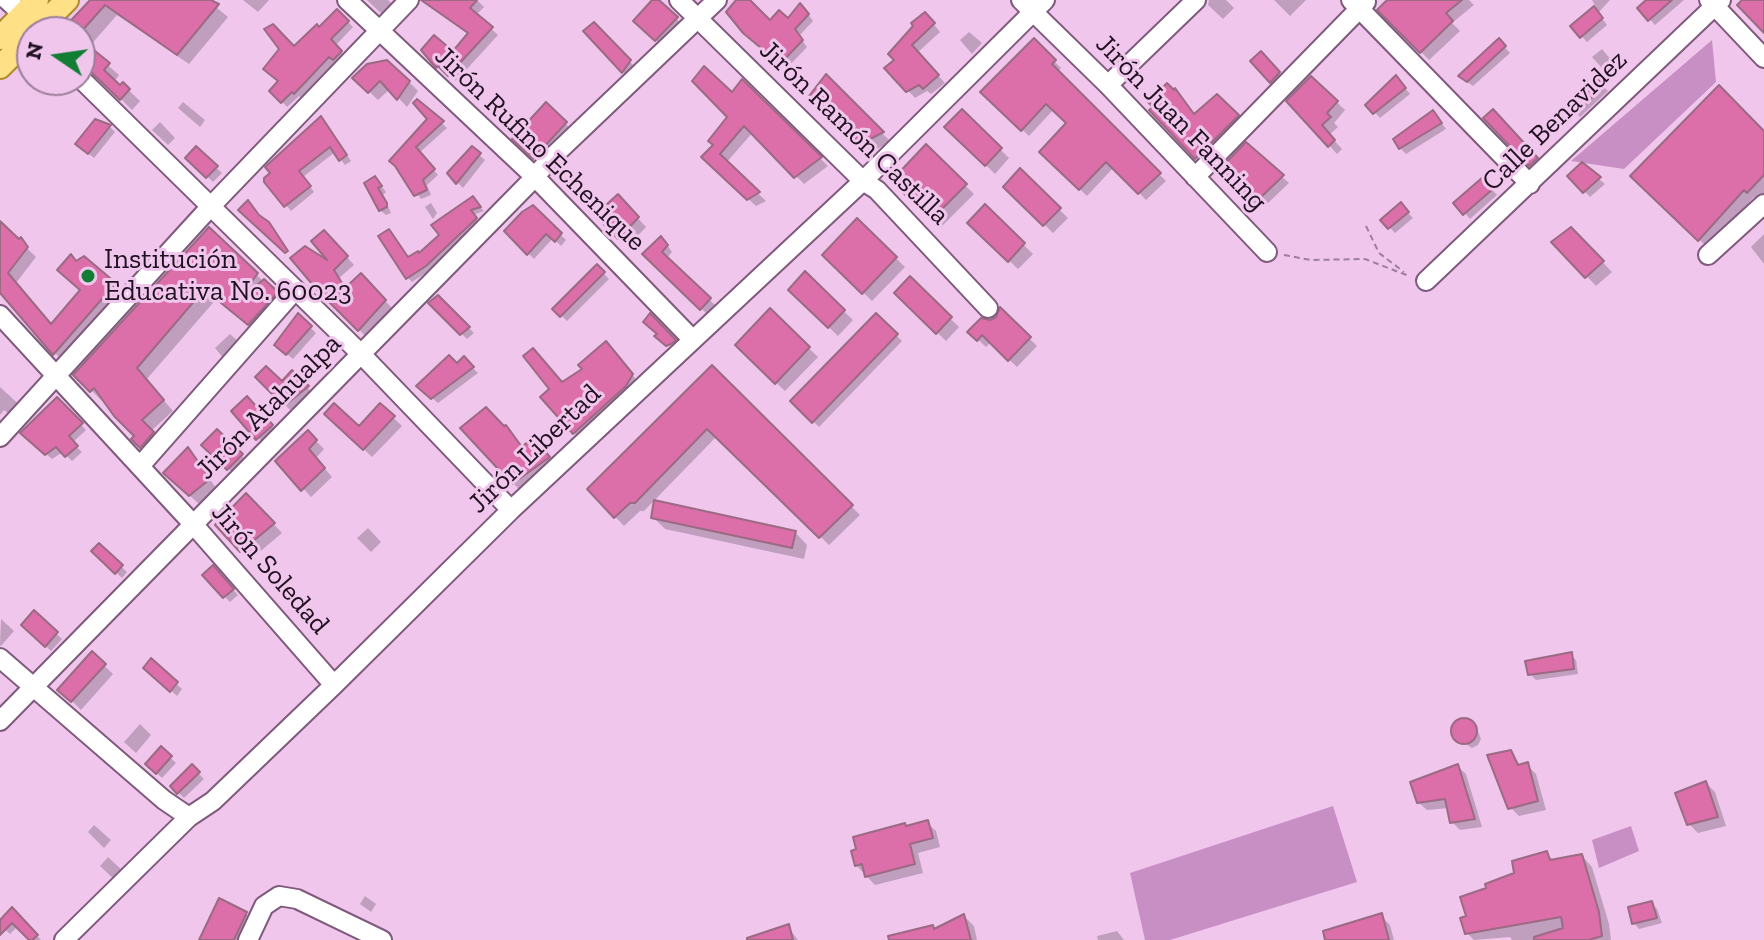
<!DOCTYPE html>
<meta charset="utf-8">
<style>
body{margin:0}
#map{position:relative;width:1764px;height:940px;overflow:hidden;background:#f0c6ed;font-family:"Zilla Slab",serif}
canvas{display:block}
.north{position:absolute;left:16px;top:16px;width:80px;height:80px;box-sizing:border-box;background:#f0c6ed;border:2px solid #9d7e9b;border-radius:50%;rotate:283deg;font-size:22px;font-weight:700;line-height:32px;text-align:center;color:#201120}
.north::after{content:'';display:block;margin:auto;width:28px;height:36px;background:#127e34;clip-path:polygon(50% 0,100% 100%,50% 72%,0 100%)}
</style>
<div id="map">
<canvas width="1764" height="940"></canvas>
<div class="north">N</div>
</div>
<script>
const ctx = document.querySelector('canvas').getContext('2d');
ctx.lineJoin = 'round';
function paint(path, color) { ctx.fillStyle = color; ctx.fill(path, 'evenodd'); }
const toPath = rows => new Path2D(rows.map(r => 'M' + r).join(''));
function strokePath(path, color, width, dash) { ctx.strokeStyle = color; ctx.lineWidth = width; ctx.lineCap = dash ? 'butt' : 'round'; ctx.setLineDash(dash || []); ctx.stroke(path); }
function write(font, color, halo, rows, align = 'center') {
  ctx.font = font + ' "Zilla Slab",serif'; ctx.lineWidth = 6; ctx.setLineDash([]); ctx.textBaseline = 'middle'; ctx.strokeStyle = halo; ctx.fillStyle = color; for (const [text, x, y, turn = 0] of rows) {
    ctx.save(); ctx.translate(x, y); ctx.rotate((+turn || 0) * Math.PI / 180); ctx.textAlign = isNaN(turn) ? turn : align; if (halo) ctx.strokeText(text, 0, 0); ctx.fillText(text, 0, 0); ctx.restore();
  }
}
paint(toPath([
 [1712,40,1716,82,1624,169,1571,161],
 [1333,806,1357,882,1170,940,1145,940,1130,873],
 [1631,826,1639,851,1599,868,1592,840]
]), '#c88fc5');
paint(toPath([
 [95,0,207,0,228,17,189,64,117,15,88,48,119,75,114,82,120,88,123,85,140,101,132,110,101,79,88,78,80,69,80,32,61,32],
 [243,0,269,0,258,12],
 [367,0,388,0,395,7,385,17],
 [426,0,477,0,484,7,476,15,498,35,456,81,446,71,444,73,423,50,453,54,470,34,433,9],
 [656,0,685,27,665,49,636,21],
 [738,0,746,0,770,23,788,21,806,11,813,21,799,36,807,47,787,68,751,38],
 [1209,0,1226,0,1234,8,1223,19,1208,5],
 [1274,0,1306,0,1290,16],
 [1390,0,1469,0,1474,5,1452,23,1460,31,1429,60,1380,10],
 [1592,0,1610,0,1598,13,1607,25,1587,42,1573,26,1596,7],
 [1649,0,1684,0,1655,25,1640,8],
 [337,11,353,27,335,46,346,57,339,64,336,61,301,98,299,96,287,107,272,91,280,82,281,49,294,49,319,29],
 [932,22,940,32,917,53,945,83,931,94,927,91,915,98,887,68],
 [594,25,635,67,628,77,586,31],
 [969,32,982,43,972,54,960,40],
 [1034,41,1061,68,1057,72,1166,181,1146,200,1114,167,1087,196,1042,152,1069,123,1054,109,1029,136,983,92],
 [1499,41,1510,53,1473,86,1466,81,1460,76],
 [1602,49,1617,67,1608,75,1592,57],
 [1261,54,1284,79,1277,87,1253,61],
 [826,77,891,142,871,152,812,96],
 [355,78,409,82,418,91,407,107,390,89,378,100],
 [1311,78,1345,110,1334,123,1338,127,1329,135,1342,149,1337,154,1289,101],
 [1598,81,1608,91,1580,117,1570,106],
 [742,82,828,166,804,184,753,132,726,163,766,201,756,206,703,157,716,145,730,117,732,95],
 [1401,83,1410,94,1380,118,1368,105],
 [1175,91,1196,116,1217,97,1246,125,1205,166,1152,110],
 [417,101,447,128,419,153,438,175,427,185,431,195,421,199,398,167,429,119],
 [183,102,205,120,200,127,178,108],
 [546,105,574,132,543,166,515,139],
 [962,112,1009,158,995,174,947,127],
 [1438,118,1446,129,1406,154,1400,148],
 [160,122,175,138,168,145,152,130],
 [327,124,351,161,345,165,335,152,303,177,314,192,291,211,266,182],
 [110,127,115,132,94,158,83,149],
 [1764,132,1764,193,1757,200,1754,197,1708,248,1633,176],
 [926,147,974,194,941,227,894,181],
 [196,149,222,173,213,182,188,158],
 [472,149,485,160,463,188,449,174],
 [1582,165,1605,184,1590,197,1570,176],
 [1020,171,1068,218,1053,233,1006,187],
 [1221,171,1282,177,1289,183,1267,204,1261,199,1256,205],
 [375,178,386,192,383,195,391,213,386,215,380,210],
 [1483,180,1497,195,1470,219,1456,203],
 [617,196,646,227,628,246,597,215],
 [472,199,484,211,473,215,480,224,430,270,412,282,408,278,409,259,420,255,442,235],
 [431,203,437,213,433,219,425,207],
 [1400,205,1413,218,1395,233,1383,220],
 [985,207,1033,254,1018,269,970,223],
 [533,208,566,240,561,246,553,238,534,259,507,231],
 [857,221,905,267,872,301,824,255],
 [0,222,36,257,16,283,52,326,82,290,77,263,115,284,124,293,63,362,0,290],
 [209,229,287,304,260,334,234,313,219,296,146,380,173,411,151,431,163,443,152,457,134,439,137,436,104,398,102,401,76,375],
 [1571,229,1612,272,1596,286,1554,242],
 [1764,234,1764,264,1751,247],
 [331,239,354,265,339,278,347,289,361,276,392,308,366,337,293,258,334,267],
 [667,245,672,252,666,259,715,305,707,314,645,254],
 [597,267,609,279,567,321,555,309],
 [805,274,853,320,838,336,790,290],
 [910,279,959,327,946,341,897,293],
 [437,297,474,333,467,339,431,303],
 [1000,310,1037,346,1017,367,991,342,986,347,970,332,997,319],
 [770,311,818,357,785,391,737,345],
 [876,315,902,341,819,427,793,401],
 [298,316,316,333,293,359,283,351],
 [230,334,240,343,225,360,215,348],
 [613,351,639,383,581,440,574,433,562,384],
 [464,359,478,373,438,403,418,386],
 [712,368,860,515,829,545,717,436,644,511,640,511,624,526,590,490],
 [292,373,313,393,290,410,258,377,282,384],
 [0,387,25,410,17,421,4,410,0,415],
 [57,400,86,430,72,443,82,452,72,461,63,452,52,459,28,438],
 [381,406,402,426,372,457,327,414,359,428],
 [256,407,280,435,267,447,233,411],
 [486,410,505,426,523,449,540,447,555,465,520,490,513,483],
 [217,432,247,461,234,474,204,445],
 [308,433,324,449,316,458,332,477,311,497,278,461],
 [188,450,217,489,199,504,166,473],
 [246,495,282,533,250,560,218,525],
 [653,517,795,532,807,545,804,559,665,529],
 [368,528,381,542,371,552,357,538],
 [99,546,127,572,122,578,94,551],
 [218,573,238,595,230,602,204,575],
 [34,613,62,639,51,651,24,625],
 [1,619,14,631,1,646,0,645],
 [92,654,113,674,81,710,60,689],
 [1571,655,1576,660,1578,674,1536,680,1530,674],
 [151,661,182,689,177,696,151,673],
 [1464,720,1477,729,1481,739,1478,745,1472,748,1456,738,1454,728,1458,722],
 [140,724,151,735,136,753,124,742],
 [161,749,176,763,162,778,147,764],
 [1510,752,1521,766,1527,765,1536,774,1546,810,1519,816,1510,807],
 [1457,766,1466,774,1482,827,1460,830,1452,822,1449,808,1427,810,1418,802],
 [192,767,204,779,184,798,172,786],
 [1706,783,1715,792,1726,826,1698,833,1689,824],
 [927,823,936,831,940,847,918,853,923,873,875,885,856,865,907,828],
 [94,825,111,840,104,848,88,832],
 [1546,853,1554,861,1582,856,1592,867,1609,924,1611,940,1512,940,1510,937,1474,940,1467,933,1468,917,1489,890],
 [108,857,125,873,117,882,100,866],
 [365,896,376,904,371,912,360,904],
 [220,901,246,914,258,926,252,940,201,940],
 [1652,903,1657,909,1662,923,1639,929,1634,923],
 [12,910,41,940,31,940,18,926,10,934,0,925],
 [964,916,974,926,977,940,900,940,932,927,936,931],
 [1381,916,1390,925,1394,940,1327,940],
 [788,927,798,940,746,940],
 [1117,931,1124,940,1098,940,1097,936]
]), '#0003');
const building = toPath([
 [90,0,211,0,219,4,177,55,105,5,81,32,60,32,90,0],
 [421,0,477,0,470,8,493,27,448,76,438,66,436,68,421,50,434,35,453,51,468,33,421,0],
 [652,0,659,0,678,17,655,41,633,21,652,0],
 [736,0,750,0,770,20,779,10,788,18,800,3,809,14,795,29,803,40,780,64,743,33,726,12,736,0],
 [1387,0,1462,0,1446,13,1453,21,1420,53,1377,10,1387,0],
 [1646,0,1672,0,1648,21,1637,8,1646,0],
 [1742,0,1764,0,1764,33,1737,5,1742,0],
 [1594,6,1603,18,1580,38,1570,26,1594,6],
 [337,9,349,21,331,39,342,51,333,60,329,57,294,94,292,92,281,103,269,91,278,81,263,69,279,49,264,29,273,24,294,46,317,24,319,27,337,9],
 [925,12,935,23,912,45,939,75,923,89,919,85,906,92,884,68,894,60,888,54,913,26,911,23,925,12],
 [594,22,631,60,622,73,583,31,594,22],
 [1034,38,1056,60,1052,64,1161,173,1138,194,1106,162,1079,190,1039,152,1066,123,1046,104,1021,131,980,92,1034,38],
 [1499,38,1506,46,1467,82,1458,76,1499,38],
 [80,39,110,63,104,70,120,85,123,82,130,89,120,100,88,69,80,66,80,39],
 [1261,51,1280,72,1270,83,1250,61,1261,51],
 [387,60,410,81,397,100,380,81,368,93,352,78,367,64,387,60],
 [704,66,732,92,742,79,822,157,794,178,744,126,720,154,760,192,747,200,701,157,713,145,708,141,727,117,692,81,704,66],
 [826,74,884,132,860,144,809,96,826,74],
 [1396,75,1406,88,1373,114,1365,105,1396,75],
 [1311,76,1338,101,1327,113,1331,117,1322,125,1335,140,1328,147,1286,101,1311,76],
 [1598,78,1605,86,1574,114,1567,106,1598,78],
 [1167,83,1174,90,1175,88,1194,114,1217,94,1239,115,1195,159,1149,110,1153,107,1148,102,1167,83],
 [1719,85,1764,131,1764,175,1747,193,1744,190,1698,241,1630,176,1719,85],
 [417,99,444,121,416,147,435,169,423,180,427,190,414,196,395,166,389,161,427,119,413,103,417,99],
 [546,102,567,122,533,159,512,139,546,102],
 [962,109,1002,148,985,166,944,127,962,109],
 [1493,109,1538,158,1529,166,1483,118,1493,109],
 [1433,110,1442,123,1399,149,1393,139,1433,110],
 [321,116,347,155,339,161,330,147,299,171,311,186,284,207,264,182,264,178,270,173,265,167,321,116],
 [95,119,111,125,88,154,75,144,95,119],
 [1246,142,1284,175,1259,199,1253,194,1248,200,1218,171,1246,142],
 [926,144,967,184,931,220,891,181,926,144],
 [196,146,218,166,206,178,185,158,196,146],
 [472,146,481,153,456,184,447,173,472,146],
 [1582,162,1601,177,1583,193,1567,176,1582,162],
 [1020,168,1061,208,1043,226,1003,187,1020,168],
 [375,176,382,186,378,188,387,203,387,207,379,211,364,183,375,176],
 [1483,177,1493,189,1463,215,1453,203,1483,177],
 [618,194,639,217,618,239,595,215,618,194],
 [473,196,481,207,471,210,477,218,426,266,406,279,378,236,389,229,408,257,418,251,419,253,439,235,431,225,473,196],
 [248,200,259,215,269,222,288,251,285,253,238,210,248,200],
 [1401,202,1409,212,1388,229,1380,220,1401,202],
 [985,204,1025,243,1008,262,967,223,985,204],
 [533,205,562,233,555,242,546,234,527,255,504,231,522,212,533,205],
 [857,218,897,257,862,294,822,255,857,218],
 [0,221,19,239,21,237,28,247,8,273,51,324,80,290,57,270,71,254,76,261,84,256,116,283,53,355,0,293,0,221],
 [209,227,258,273,242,295,243,297,264,279,278,292,248,325,221,303,208,285,137,368,164,400,142,420,154,432,140,448,131,439,134,436,114,416,94,388,90,392,73,375,209,227],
 [1571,227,1604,261,1585,278,1551,242,1571,227],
 [324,230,348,256,334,270,345,288,361,273,386,300,358,331,318,291,290,258,305,246,327,260,311,241,324,230],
 [661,236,668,245,662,252,711,298,700,310,642,254,661,236],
 [597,264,605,272,560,317,552,309,597,264],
 [805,271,845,310,828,328,788,290,805,271],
 [910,276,952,317,936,334,894,293,910,276],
 [438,295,470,327,460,335,428,303,438,295],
 [1000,307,1031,337,1008,361,982,335,977,341,967,332,981,318,990,320,996,317,1000,307],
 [770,308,810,347,775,384,735,345,770,308],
 [298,313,312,326,286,355,274,345,298,313],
 [650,313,676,340,671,344,666,346,654,336,657,334,643,322,650,313],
 [876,313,898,334,812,423,790,401,876,313],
 [606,341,633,374,626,386,573,434,540,397,549,389,523,356,533,348,562,382,582,369,578,365,606,341],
 [449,355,457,363,464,356,474,367,431,399,416,386,449,355],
 [712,365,853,505,819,538,707,429,635,503,630,503,614,518,587,489,712,365],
 [266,366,282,381,292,370,309,386,284,406,255,377,266,366],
 [247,396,273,425,256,440,231,411,247,396],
 [57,397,83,423,69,436,78,446,65,457,56,447,45,455,20,433,57,397],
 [334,403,359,426,380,403,395,416,363,450,324,414,334,403],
 [486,407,504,426,506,425,522,447,533,437,550,457,512,484,460,428,486,407],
 [217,429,243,454,227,470,201,445,217,429],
 [308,430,317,440,309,449,325,468,301,491,275,461,308,430],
 [188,447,210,479,189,496,163,473,188,447],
 [246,493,275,523,240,552,215,525,246,493],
 [654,500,796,531,792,548,651,518,654,500],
 [99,543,123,565,115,574,91,551,99,543],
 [213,565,234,589,223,598,202,575,213,565],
 [34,610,58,632,45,647,21,625,34,610],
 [92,651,106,664,71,702,57,690,92,651],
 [1572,652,1574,669,1528,675,1525,661,1572,652],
 [151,658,178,682,170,692,143,668,151,658],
 '1451 731a13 13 0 1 1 26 0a13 13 0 1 1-26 0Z',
 [161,746,172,756,156,774,145,764,161,746],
 [1511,750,1518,765,1528,762,1538,801,1508,809,1487,755,1511,750],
 [192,764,200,772,177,794,170,786,192,764],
 [1458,764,1475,819,1450,823,1445,799,1417,803,1410,782,1458,764],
 [1706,781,1718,817,1687,825,1675,793,1706,781],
 [928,820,933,838,910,844,915,864,865,877,862,864,855,866,851,851,856,849,853,837,905,823,906,826,928,820],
 [1547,851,1550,860,1582,854,1599,912,1602,936,1589,940,1534,940,1534,937,1563,928,1561,917,1465,934,1460,918,1466,916,1460,897,1486,888,1485,884,1514,873,1512,861,1547,851],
 [219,898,247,912,234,940,199,940,219,898],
 [1652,901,1657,918,1632,924,1628,907,1652,901],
 [12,907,38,935,32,940,29,940,12,923,0,935,0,920,12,907],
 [1382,913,1389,940,1325,940,1323,931,1382,913],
 [964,914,971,940,889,940,888,936,933,925,934,929,964,914],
 [789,924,793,940,747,940,747,938,789,924]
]);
paint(building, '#dc6eaa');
strokePath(building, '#9b6a83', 2);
const minor = toPath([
 [7,0,22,14,29,26],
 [347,0,535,177,692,339],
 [679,0,863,181,877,190,988,308],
 [1021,0,1108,85,1267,252],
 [1351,0,1530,184],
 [1709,0,1764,58],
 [80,78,361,354,511,510],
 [1108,85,1196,0],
 [1195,177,1366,2],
 [1708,255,1764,204],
 [1426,281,1721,0],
 [0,315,193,524,334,685],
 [0,437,212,205,409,0],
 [140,466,295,290],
 [0,658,164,800,189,817],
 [0,721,535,177,548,161,717,0],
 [64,940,189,817,213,801,334,685,511,510,863,181,1045,0],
 [248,940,264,906,279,896,297,899,382,940]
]);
const major = toPath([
 [35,32,67,0],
 [0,38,37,0],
 [0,67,32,35]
]);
strokePath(minor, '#7f5a7d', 22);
strokePath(major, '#b08a2f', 26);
strokePath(toPath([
 [1366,226,1379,253,1404,272],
 [1284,255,1311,260,1365,259,1409,276]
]), '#9d7e9b', 2, [6, 4]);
strokePath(minor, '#fff', 18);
strokePath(major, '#fee087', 22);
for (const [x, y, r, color] of [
 [88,276,8,"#127e34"]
]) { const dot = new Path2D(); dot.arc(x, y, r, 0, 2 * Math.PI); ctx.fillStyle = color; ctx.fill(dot); strokePath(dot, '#f0c6ed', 3); }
write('28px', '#201120', '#f0c6ed', [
 ["Calle Benavidez",1555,121,-44],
 ["Jirón Juan Fanning",1181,123,46],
 ["Jirón Ramón Castilla",854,133,44],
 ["Jirón Rufino Echenique",540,149,44],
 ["Jirón Atahualpa",269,407,-45],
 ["Jirón Libertad",535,449,-44],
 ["Jirón Soledad",270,569,49]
]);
write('28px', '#201120', '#f0c6ed', [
 ["Institución",104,260],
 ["Educativa No. 60023",104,292]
], 'left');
</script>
